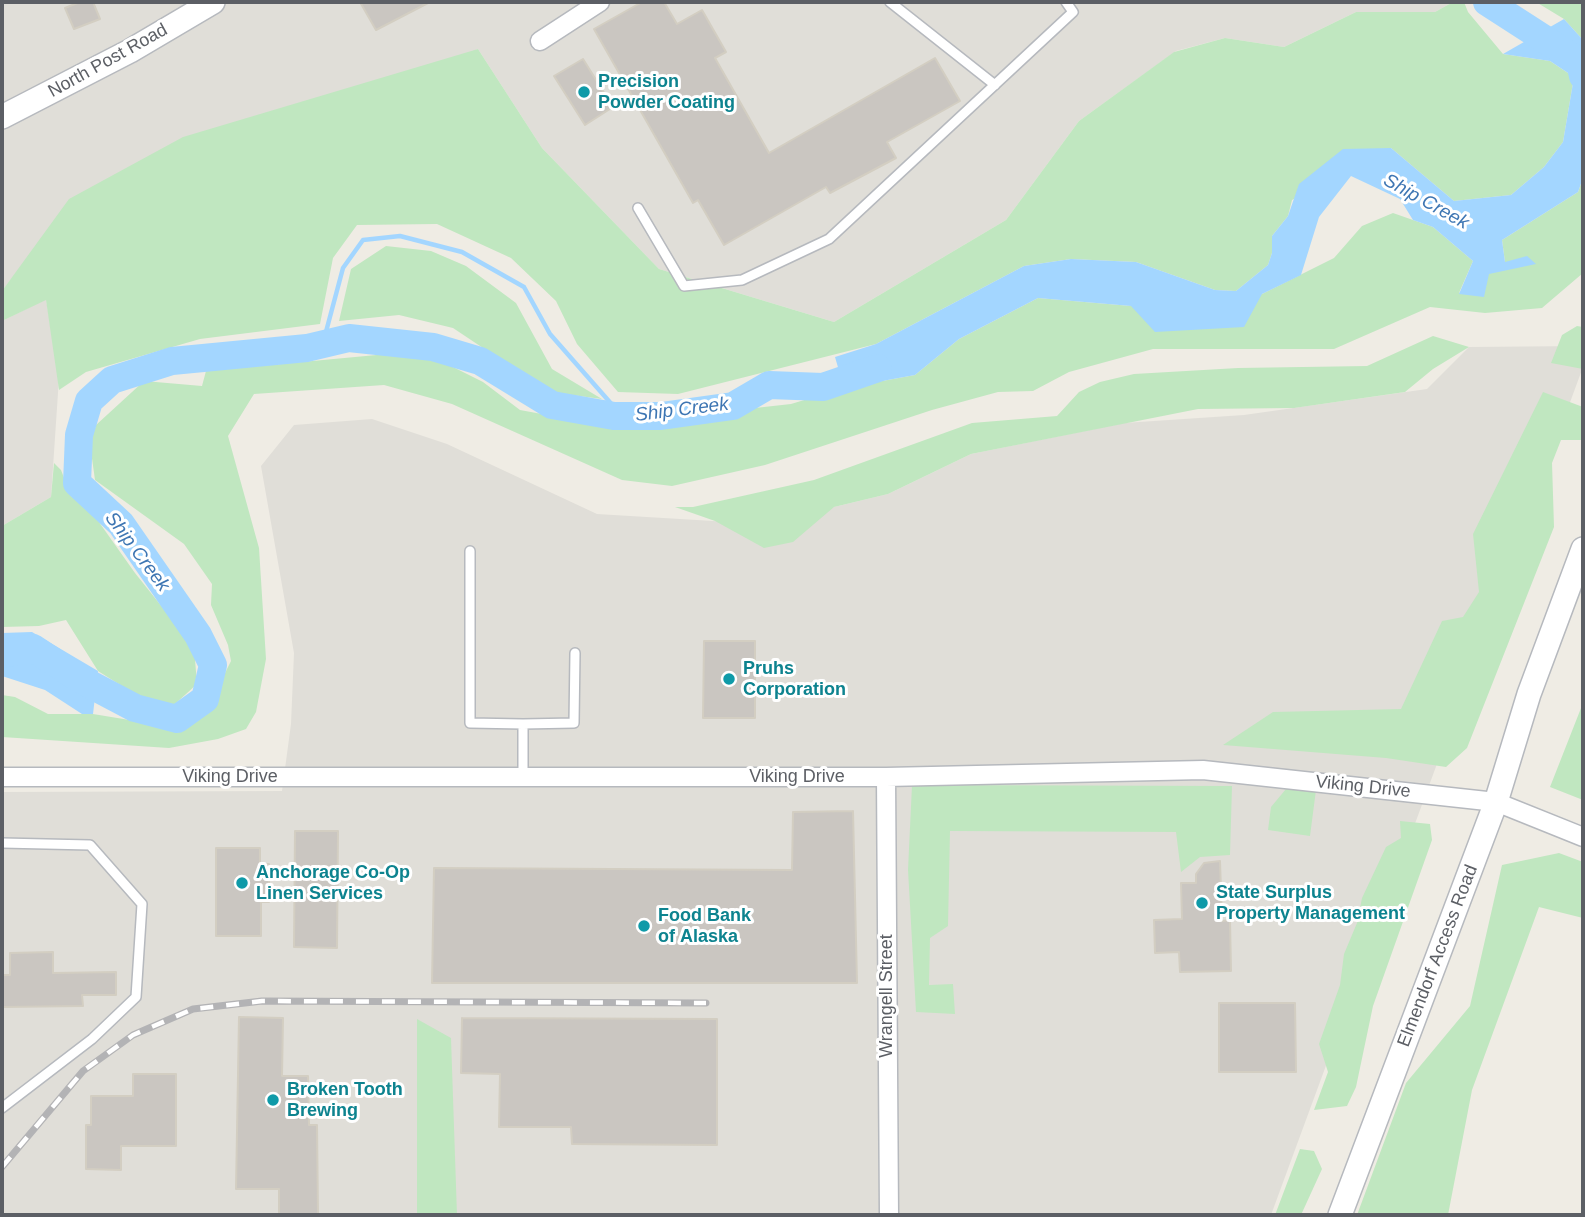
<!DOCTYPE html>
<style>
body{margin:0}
#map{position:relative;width:1585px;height:1217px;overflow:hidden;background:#efece4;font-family:Arial,sans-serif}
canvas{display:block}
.frame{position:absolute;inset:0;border:4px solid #5c5f65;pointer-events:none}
</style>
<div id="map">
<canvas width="1585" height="1217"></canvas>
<div class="frame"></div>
</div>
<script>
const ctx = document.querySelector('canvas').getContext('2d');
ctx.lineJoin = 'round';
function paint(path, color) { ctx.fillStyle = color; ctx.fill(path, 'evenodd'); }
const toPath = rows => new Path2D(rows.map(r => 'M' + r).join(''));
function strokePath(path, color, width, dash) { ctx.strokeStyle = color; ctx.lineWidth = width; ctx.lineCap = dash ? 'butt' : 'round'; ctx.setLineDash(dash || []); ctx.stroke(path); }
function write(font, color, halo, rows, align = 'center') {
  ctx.font = font + ' Arial,sans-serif'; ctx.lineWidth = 6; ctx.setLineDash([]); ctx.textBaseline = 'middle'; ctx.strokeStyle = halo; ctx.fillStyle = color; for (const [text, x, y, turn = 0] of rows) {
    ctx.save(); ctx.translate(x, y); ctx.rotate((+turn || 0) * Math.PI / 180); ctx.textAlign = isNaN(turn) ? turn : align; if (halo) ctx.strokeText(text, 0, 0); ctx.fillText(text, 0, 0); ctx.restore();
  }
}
paint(toPath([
 [2,2,1453,2,1435,12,1356,12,1284,47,1225,38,1176,51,1079,121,1006,220,834,322,659,269,542,148,478,49,31,254,2,291],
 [46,299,59,378,51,497,2,526,2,321],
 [1583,346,1583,367,1271,1215,2,1215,2,792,282,791,291,724,294,653,261,466,294,425,372,419,447,444,597,514,763,524,888,494,971,454,1124,423,1244,415,1427,389,1469,347]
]), '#e0ded8');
paint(toPath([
 [1453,2,1464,2,1468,12,1503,54,1550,61,1574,77,1563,142,1544,167,1511,195,1454,201,1391,148,1292,200,1288,216,1272,236,1272,253,1268,265,1236,291,1215,290,1136,262,1071,259,1024,266,876,344,678,394,618,392,577,344,556,301,511,258,437,224,357,225,333,258,320,324,200,339,86,372,59,390,46,300,2,321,2,291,69,199,183,137,478,49,542,148,659,269,834,322,1006,220,1079,121,1174,52,1225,38,1284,47,1356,12,1435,12],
 [1536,2,1583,2,1583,40,1564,19],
 [1583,178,1583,273,1542,308,1485,313,1430,307,1334,349,1153,349,1069,372,1033,391,998,392,932,410,765,465,672,486,622,480,452,404,384,385,254,394,228,436,259,548,266,659,256,712,246,729,218,739,169,748,2,737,2,695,15,697,48,714,93,714,166,726,191,720,209,705,231,661,228,645,211,605,212,584,184,544,95,480,90,444,96,425,144,381,202,386,206,371,387,354,439,360,483,382,520,410,596,424,680,423,746,409,791,404,844,388,915,375,959,339,1038,298,1131,306,1262,294,1334,258,1362,226,1393,213,1433,227,1473,261,1459,293,1505,262,1502,240,1578,192],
 [386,246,431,251,466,266,516,303,552,369,602,399,549,392,453,328,399,315,339,321,351,269],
 [1577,326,1583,327,1583,369,1551,363,1562,335],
 [1433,336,1469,347,1433,369,1405,392,1294,408,1198,409,971,454,888,494,834,507,793,542,764,548,715,521,675,507,693,507,814,480,972,423,1057,416,1079,392,1100,382,1134,374,1238,368,1367,366],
 [1543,392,1583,407,1583,440,1561,440,1552,463,1554,527,1467,748,1446,767,1386,758,1223,745,1273,712,1401,709,1442,621,1463,617,1479,592,1473,534],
 [54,463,61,470,71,496,89,508,135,573,194,647,197,684,175,704,155,707,98,671,66,620,39,626,2,627,2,526,51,497],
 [1583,703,1583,800,1550,787],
 [912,785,1232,786,1230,855,1200,857,1181,872,1176,832,950,831,948,926,930,938,929,985,953,984,955,1014,916,1012,908,870],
 [1286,789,1316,790,1310,836,1268,830,1271,807],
 [1400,821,1430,824,1432,840,1373,1006,1356,1087,1347,1106,1314,1110,1328,1072,1319,1044,1340,985,1344,954,1357,923,1362,898,1386,847,1401,838],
 [1559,853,1583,862,1583,918,1539,907,1472,1090,1448,1215,1357,1215,1406,1083,1470,1006,1502,865],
 [417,1019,451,1038,457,1215,417,1215],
 [1300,1149,1314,1151,1322,1169,1301,1215,1275,1215]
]), '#c0e7c0');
paint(toPath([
 [1564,19,1583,40,1583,178,1578,192,1502,240,1505,262,1527,256,1536,264,1489,274,1484,297,1459,294,1473,261,1433,227,1413,220,1400,199,1351,176,1319,217,1301,275,1262,294,1244,327,1155,332,1131,306,1038,298,959,339,915,375,844,388,835,357,876,344,1024,266,1071,259,1136,262,1215,290,1236,291,1268,265,1272,253,1272,236,1288,216,1299,184,1343,149,1391,148,1454,201,1511,195,1544,167,1563,142,1574,77,1550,61,1503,54],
 [32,632,98,671,93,714,82,714,45,690,2,676,2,633]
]), '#a3d6ff');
strokePath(toPath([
 [323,343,343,268,363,240,400,236,462,252,524,287,550,334,622,416]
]), '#a3d6ff', 4.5);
strokePath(toPath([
 [1487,2,1580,62,1583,76],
 [2,654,33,648,80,679,135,708,177,719,205,699,213,665,198,635,121,524,77,483,79,435,89,401,112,380,172,361,307,348,349,338,433,347,480,361,552,405,614,416,661,416,733,406,769,385,823,387,878,368]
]), '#a3d6ff', 28);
const building = toPath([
 [80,2,93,2,100,19,74,29,65,8,80,2],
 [360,2,430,2,376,30,360,2],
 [642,2,664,2,677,24,702,10,726,52,715,58,769,153,935,58,960,101,887,142,896,158,830,193,826,187,724,245,698,200,693,203,594,29,642,2],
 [583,59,613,107,585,125,554,76,583,59],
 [704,641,755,641,755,718,703,718,704,641],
 [853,811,857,983,432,983,434,868,792,870,793,812,853,811],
 [295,831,338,831,337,948,294,947,295,831],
 [216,848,260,848,260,864,269,864,269,902,261,902,261,936,216,936,216,848],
 [1220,861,1222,921,1230,920,1231,971,1180,972,1179,952,1155,953,1154,920,1182,919,1181,883,1196,883,1196,874,1204,863,1220,861],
 [53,952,53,973,116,972,116,995,82,995,83,1006,2,1007,2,975,10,975,10,953,53,952],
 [1219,1003,1295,1003,1296,1072,1219,1072,1219,1003],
 [239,1017,283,1018,282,1076,308,1076,309,1125,317,1125,318,1215,279,1215,279,1189,236,1189,239,1017],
 [462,1018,717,1019,717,1145,572,1144,571,1127,499,1127,500,1074,461,1073,462,1018],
 [133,1074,176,1074,176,1146,121,1146,121,1170,86,1169,86,1125,91,1125,91,1096,133,1096,133,1074]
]);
paint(building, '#cac6c1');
strokePath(building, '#d3cec2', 2);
const service = toPath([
 [890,2,995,85],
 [638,208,684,286,742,280,829,239,1073,12,1066,2],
 [470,551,470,723,523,724,523,777],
 [523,724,574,723,575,653],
 [2,843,90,845,142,904,136,997,92,1039,2,1108]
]);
const minor = toPath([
 [540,41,600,2],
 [2,777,886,777,1203,770,1496,802,1583,837],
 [886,777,889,1215]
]);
const tertiary = toPath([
 [2,117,130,51,213,2],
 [1340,1215,1496,802,1529,694,1583,549]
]);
strokePath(service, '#b6b9be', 12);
strokePath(minor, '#b6b9be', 21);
strokePath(tertiary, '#b6b9be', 26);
strokePath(service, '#fff', 9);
strokePath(minor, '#fff', 18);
strokePath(tertiary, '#fff', 23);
const rail = toPath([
 [2,1167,83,1071,133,1035,193,1009,262,1001,706,1003]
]);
strokePath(rail, '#b3b3b5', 7);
strokePath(rail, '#fff', 4.5, [13]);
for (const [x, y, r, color] of [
 [584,92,7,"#0f9aa8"],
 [729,679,7,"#0f9aa8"],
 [242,883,7,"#0f9aa8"],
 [1202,903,7,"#0f9aa8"],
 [644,926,7,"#0f9aa8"],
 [273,1100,7,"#0f9aa8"]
]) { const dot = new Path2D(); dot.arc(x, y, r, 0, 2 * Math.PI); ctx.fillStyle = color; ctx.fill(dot); strokePath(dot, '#fff', 2.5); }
write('18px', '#5c5f65', '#fff', [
 ["North Post Road",108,61,-29],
 ["Viking Drive",230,777],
 ["Viking Drive",797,777],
 ["Viking Drive",1363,787,6],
 ["Elmendorf Access Road",1438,956,-69],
 ["Wrangell Street",887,996,-90]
]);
write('bold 18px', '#0d838f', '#fff', [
 ["Precision",598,82],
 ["Powder Coating",598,103],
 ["Pruhs",743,669],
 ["Corporation",743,690],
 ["Anchorage Co-Op",256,873],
 ["Linen Services",256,894],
 ["State Surplus",1216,893],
 ["Property Management",1216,914],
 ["Food Bank",658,916],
 ["of Alaska",658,937],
 ["Broken Tooth",287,1090],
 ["Brewing",287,1111]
], 'left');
write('italic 19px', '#3e76b3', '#fff', [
 ["Ship Creek",1426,202,29],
 ["Ship Creek",682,410,-7],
 ["Ship Creek",137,552,53]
]);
</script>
